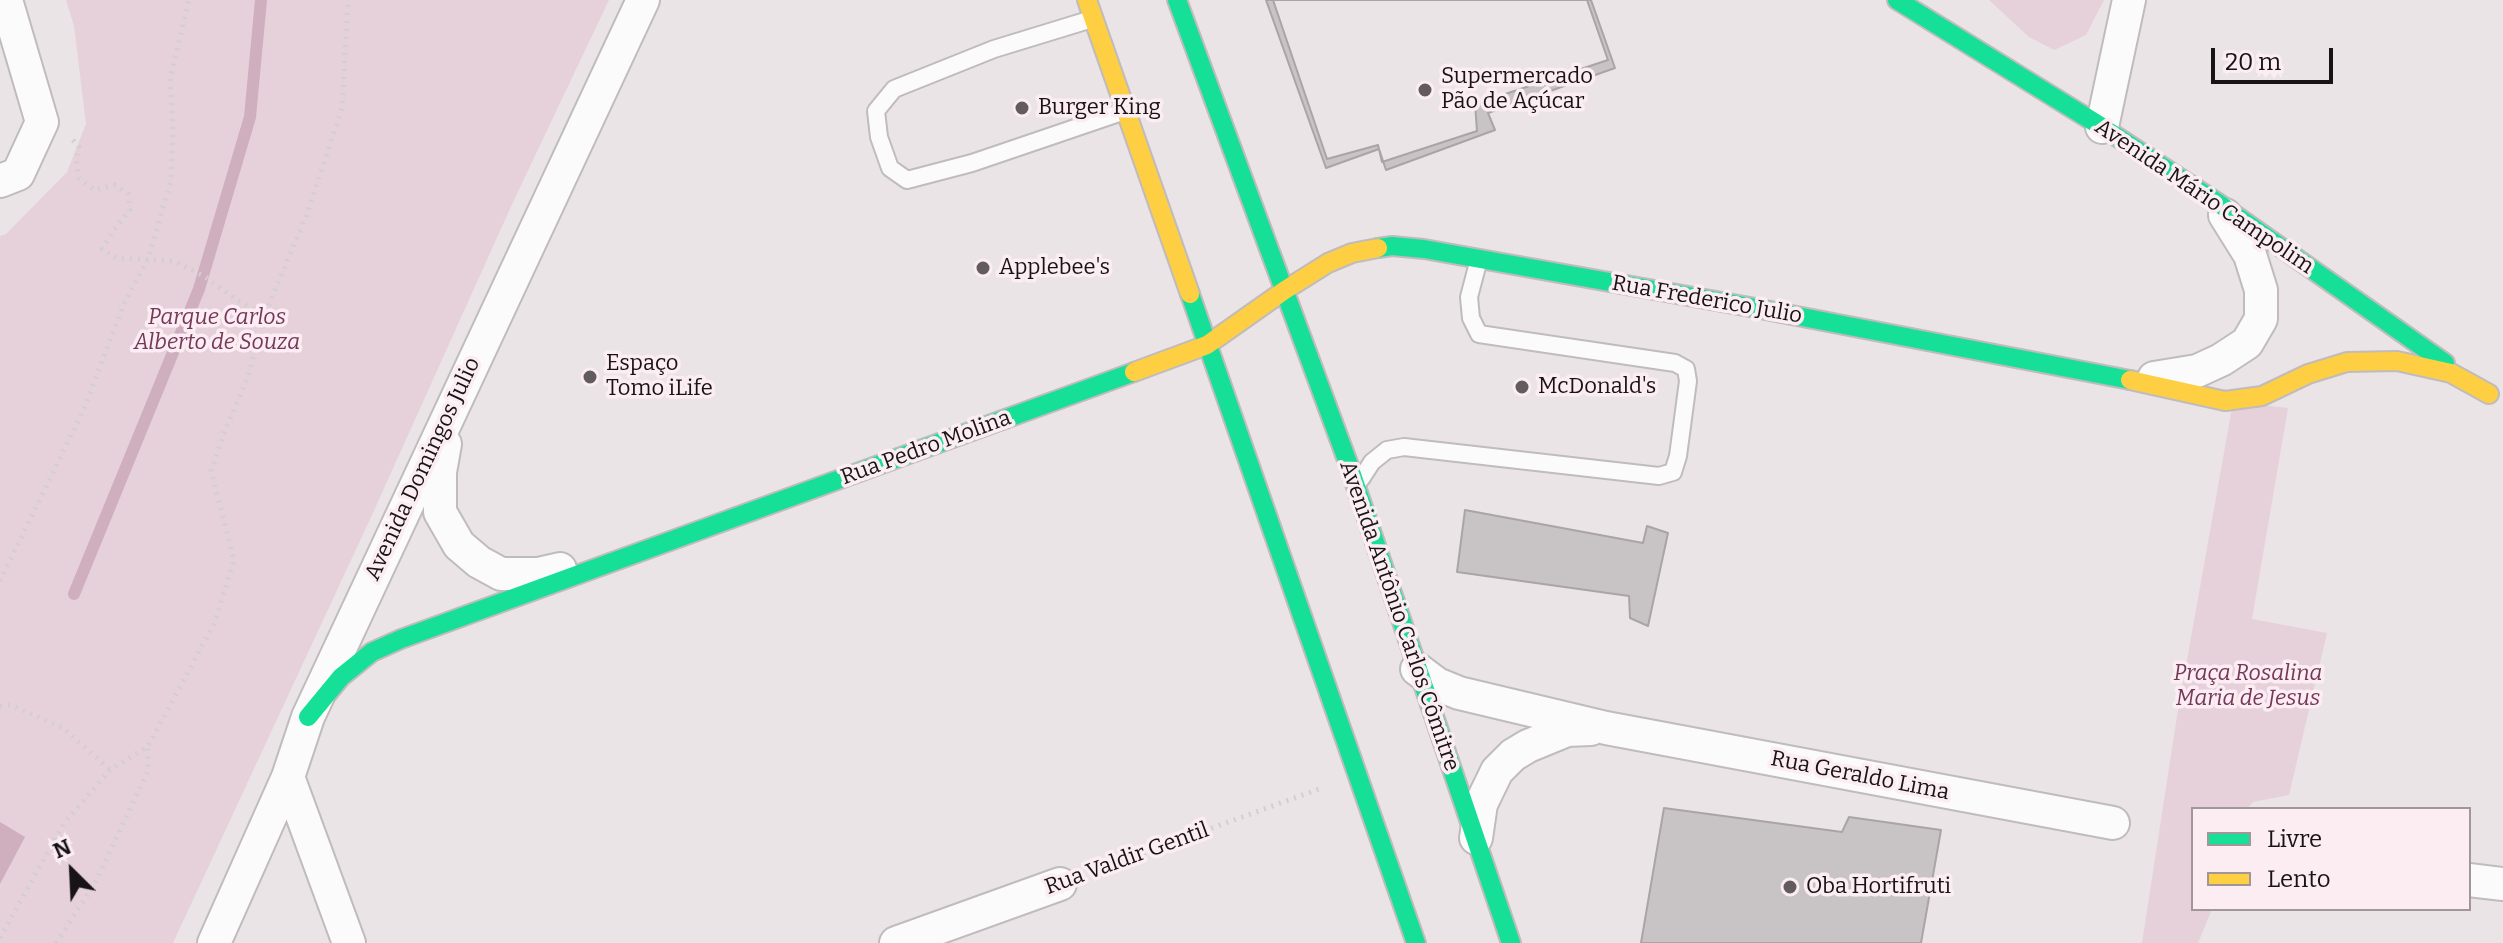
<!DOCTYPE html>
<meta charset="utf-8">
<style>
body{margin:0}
#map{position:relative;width:2503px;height:943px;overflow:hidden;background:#eae4e7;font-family:Bitter,serif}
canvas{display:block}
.legend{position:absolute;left:2191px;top:807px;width:280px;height:104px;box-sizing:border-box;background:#fcedf3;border:2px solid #a1969a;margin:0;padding:10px 14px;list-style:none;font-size:24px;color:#181315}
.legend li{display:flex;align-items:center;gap:16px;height:40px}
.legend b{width:40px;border:2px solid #a1969a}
.north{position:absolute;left:32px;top:831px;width:80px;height:80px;-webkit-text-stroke:6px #fcedf3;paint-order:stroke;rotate:336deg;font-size:22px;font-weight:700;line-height:32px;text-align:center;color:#181315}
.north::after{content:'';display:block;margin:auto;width:28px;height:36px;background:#181315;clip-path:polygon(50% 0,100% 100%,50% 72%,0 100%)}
.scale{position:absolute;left:2211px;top:48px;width:122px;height:36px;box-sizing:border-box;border:4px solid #181315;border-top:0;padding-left:10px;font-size:24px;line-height:28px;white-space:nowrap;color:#181315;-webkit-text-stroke:6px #fcedf3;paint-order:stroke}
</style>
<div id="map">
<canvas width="2503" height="943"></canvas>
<ul class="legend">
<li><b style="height:10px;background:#16e098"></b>Livre</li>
<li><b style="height:10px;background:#ffcf43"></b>Lento</li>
</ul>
<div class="north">N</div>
<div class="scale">20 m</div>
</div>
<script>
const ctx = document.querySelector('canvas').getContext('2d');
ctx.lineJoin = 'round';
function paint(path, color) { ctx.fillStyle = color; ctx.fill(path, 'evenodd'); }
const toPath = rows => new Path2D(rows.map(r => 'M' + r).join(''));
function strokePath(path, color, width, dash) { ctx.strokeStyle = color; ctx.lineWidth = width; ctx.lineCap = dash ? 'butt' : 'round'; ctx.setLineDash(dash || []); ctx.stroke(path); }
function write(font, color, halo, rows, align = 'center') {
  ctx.font = font + ' Bitter,serif'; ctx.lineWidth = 7; ctx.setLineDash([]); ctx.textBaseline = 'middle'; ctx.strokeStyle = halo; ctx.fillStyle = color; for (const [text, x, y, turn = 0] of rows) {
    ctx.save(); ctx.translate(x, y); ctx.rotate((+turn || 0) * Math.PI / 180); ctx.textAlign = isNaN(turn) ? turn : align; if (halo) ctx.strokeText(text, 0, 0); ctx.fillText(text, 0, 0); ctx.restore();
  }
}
paint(toPath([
 [66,0,609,0,514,200,372,515,173,943,0,943,0,236,6,234,67,172,86,124,74,26],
 [1989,0,2104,0,2086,35,2054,50,2029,37],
 [2233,402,2288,408,2252,619,2327,633,2289,795,2253,802,2247,809,2193,809,2193,909,2212,909,2198,943,2142,943,2177,716]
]), '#e6d1da');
paint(toPath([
 [0,822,25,837,0,884]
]), '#cfaebe');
strokePath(toPath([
 [74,594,199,289,250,117,261,0]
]), '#cfaebe', 12);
const building = toPath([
 [1266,0,1591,0,1615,68,1488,113,1495,130,1386,170,1379,149,1326,168,1266,0],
 [1273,0,1587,0,1608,60,1475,104,1477,131,1382,162,1378,145,1327,159,1273,0],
 [1465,510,1643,543,1647,526,1668,533,1648,626,1630,618,1629,596,1457,572,1465,510],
 [1664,808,1842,832,1849,817,1941,830,1921,943,1641,943,1664,808]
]);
paint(building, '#c8c3c5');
strokePath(building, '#aaa4a7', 2);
const lane = toPath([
 [1092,19,994,49,894,89,876,111,879,137,890,168,907,180,972,163,1122,112],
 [1361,479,1372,462,1387,450,1404,447,1659,476,1673,472,1678,456,1688,381,1686,369,1675,363,1479,334,1471,318,1469,297,1479,259]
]);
const street = toPath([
 [2102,127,2129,0],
 [0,181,18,174,42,122,6,0],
 [2154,378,2197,371,2221,360,2247,343,2261,319,2261,290,2250,255,2225,215],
 [445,444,440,472,440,512,459,545,479,562,501,574,538,574,560,569],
 [1417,669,1437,684,1459,693,1606,728,2113,823],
 [288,777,349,943],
 [1476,838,1481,804,1497,771,1513,755,1528,746,1567,730,1591,729],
 [2469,880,2503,884],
 [214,943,288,777,308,717,643,0],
 [896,943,1060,884]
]);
const fast = toPath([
 [1177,0,1347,460,1511,943],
 [1897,0,2102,127,2218,203,2445,363],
 [1378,248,1392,246,1424,249,1750,307,2130,380],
 [1190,294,1416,943],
 [308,717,341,677,372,652,401,639,1134,372]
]);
const slow = toPath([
 [1087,0,1190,294],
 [1134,372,1207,345,1285,290,1328,263,1352,253,1378,248],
 [2130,380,2225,401,2262,396,2308,374,2347,362,2397,361,2451,373,2489,394]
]);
strokePath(lane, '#c0bbbd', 20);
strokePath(street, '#c0bbbd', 36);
strokePath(fast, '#c0bbbd', 22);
strokePath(slow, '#c0bbbd', 22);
strokePath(toPath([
 [73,140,79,147,76,159,79,178,95,190,115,185,128,194,130,210,113,231,102,249,116,258,173,261,204,276,234,298,264,316],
 [0,581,83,411,125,301,148,259,171,180,173,132,170,78,189,0],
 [0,706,11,705,63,728,110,770],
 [1091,872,1319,789],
 [0,938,63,825,110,770,148,746,214,624,234,560,211,471,226,428,248,377,264,316,307,214,342,108,348,0],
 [56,943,95,883,148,771,148,747]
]), '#d1cfd0', 5, [2, 6]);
strokePath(lane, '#fcfbfb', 16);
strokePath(street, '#fcfbfb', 32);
strokePath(fast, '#16e098', 18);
strokePath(slow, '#ffcf43', 18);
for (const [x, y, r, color] of [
 [1425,90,8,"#625c5e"],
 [1022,108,8,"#625c5e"],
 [983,268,8,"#625c5e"],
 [590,377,8,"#625c5e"],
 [1522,387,8,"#625c5e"],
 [1790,887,8,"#625c5e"]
]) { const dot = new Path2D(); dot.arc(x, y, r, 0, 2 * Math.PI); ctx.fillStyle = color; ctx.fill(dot); strokePath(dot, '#fcedf3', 3); }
write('22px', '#181315', '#fcedf3', [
 ["Supermercado",1441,77],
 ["Pão de Açúcar",1441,102],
 ["Burger King",1038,108],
 ["Applebee's",999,268],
 ["Espaço",606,364],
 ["Tomo iLife",606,389],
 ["McDonald's",1538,387],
 ["Oba Hortifruti",1806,887]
], 'left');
write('22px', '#181315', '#fcedf3', [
 ["Avenida Mário Campolim",2204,197,34],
 ["Rua Frederico Julio",1707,300,10],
 ["Rua Pedro Molina",926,448,-20],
 ["Avenida Domingos Julio",423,469,-65],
 ["Avenida Antônio Carlos Cômitre",1399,616,71],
 ["Rua Geraldo Lima",1860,776,11],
 ["Rua Valdir Gentil",1127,859,-20]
]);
write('italic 22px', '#743958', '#fcedf3', [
 ["Parque Carlos",217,318],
 ["Alberto de Souza",217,343],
 ["Praça Rosalina",2248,674],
 ["Maria de Jesus",2248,699]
]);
</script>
